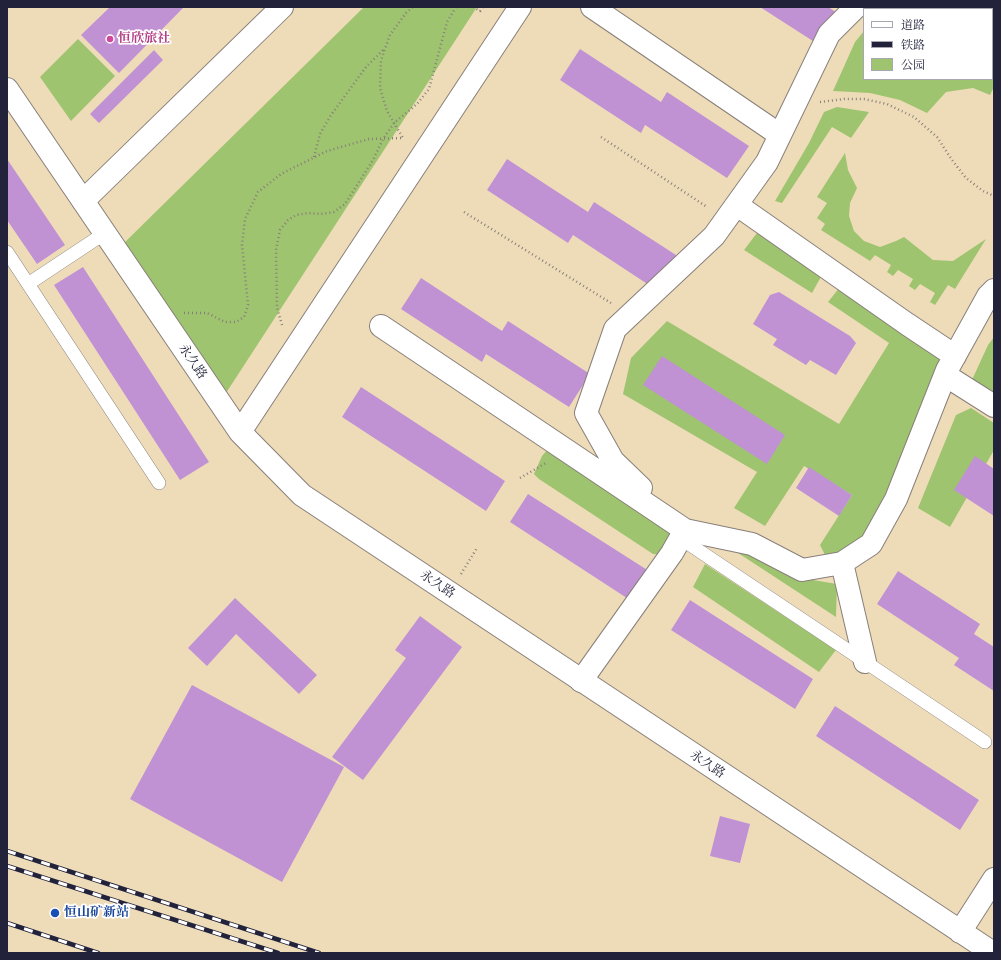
<!DOCTYPE html>
<meta charset="utf-8">
<style>
body{margin:0}
#map{position:relative;width:1001px;height:960px;overflow:hidden;background:#eedcb9;font-family:Cardo,"Noto Serif SC",serif}
canvas{display:block}
.frame{position:absolute;inset:0;border:8px solid #22223b;pointer-events:none}
.legend{position:absolute;left:863px;top:8px;width:130px;height:72px;box-sizing:border-box;background:#fff;border:1px solid #a7a7b1;margin:0;padding:5px 7px;list-style:none;font-size:12px;color:#22223b}
.legend li{display:flex;align-items:center;gap:8px;height:20px}
.legend b{width:20px;border:1px solid #a7a7b1}
</style>
<div id="map">
<canvas width="1001" height="960"></canvas>
<div class="frame"></div>
<ul class="legend">
<li><b style="height:5px;background:#fff"></b>道路</li>
<li><b style="height:5px;background:#22223b"></b>铁路</li>
<li><b style="height:11px;background:#9ec46f"></b>公园</li>
</ul>
</div>
<script>
const ctx = document.querySelector('canvas').getContext('2d');
ctx.lineJoin = 'round';
function paint(path, color) { ctx.fillStyle = color; ctx.fill(path, 'evenodd'); }
const toPath = rows => new Path2D(rows.map(r => 'M' + r).join(''));
function strokePath(path, color, width, dash) { ctx.strokeStyle = color; ctx.lineWidth = width; ctx.lineCap = dash ? 'butt' : 'round'; ctx.setLineDash(dash || []); ctx.stroke(path); }
function write(font, color, halo, rows, align = 'center') {
  ctx.font = font + ' Cardo,"Noto Serif SC",serif'; ctx.lineWidth = 3.5; ctx.setLineDash([]); ctx.textBaseline = 'middle'; ctx.strokeStyle = halo; ctx.fillStyle = color; for (const [text, x, y, turn = 0] of rows) {
    ctx.save(); ctx.translate(x, y); ctx.rotate((+turn || 0) * Math.PI / 180); ctx.textAlign = isNaN(turn) ? turn : align; if (halo) ctx.strokeText(text, 0, 0); ctx.fillText(text, 0, 0); ctx.restore();
  }
}
paint(toPath([
 [364,7,477,7,226,393,122,245],
 [864,31,864,79,992,79,992,76,994,78,994,87,990,95,973,88,946,92,927,113,900,100,870,93,833,91,855,42],
 [78,39,115,76,71,121,40,77],
 [837,107,869,112,851,138,832,127,782,203,775,201,809,143,824,112],
 [845,153,848,170,857,188,850,203,849,216,854,231,864,241,880,247,896,241,904,237,933,260,953,261,986,239,955,289,948,285,935,305,930,302,935,293,920,284,915,290,909,286,913,279,898,270,893,276,887,272,891,265,875,255,870,261,821,230,825,224,817,218,827,203,817,197],
 [757,233,822,275,812,293,744,250],
 [840,287,947,357,890,496,866,537,847,551,825,555,820,545,852,495,804,466,765,526,734,508,757,472,623,394,631,358,667,321,839,424,889,343,828,302],
 [994,337,994,396,971,382,988,345],
 [971,408,994,423,994,450,950,527,918,508,956,415],
 [548,449,681,530,664,555,653,554,539,479,534,474,542,456],
 [744,548,807,579,837,584,836,617,735,551],
 [705,564,836,650,819,672,693,587]
]), '#9ec46f');
paint(toPath([
 [110,7,184,7,119,73,81,35],
 [760,7,828,7,836,12,816,43],
 [925,7,966,7,969,9,923,9],
 [992,24,994,25,994,67,992,66],
 [580,49,661,102,667,92,749,146,727,178,645,125,641,133,560,80],
 [154,50,163,60,99,123,90,114],
 [7,159,65,245,37,264,7,220],
 [507,159,588,212,594,202,676,255,655,289,573,235,568,243,487,190],
 [83,267,209,462,180,480,54,285],
 [421,278,502,331,508,321,590,374,569,407,486,354,482,362,401,309],
 [779,292,850,336,856,343,836,375,810,360,806,365,773,345,777,339,753,324,770,295],
 [662,356,785,435,767,464,643,385],
 [361,387,505,481,486,511,342,417],
 [975,456,994,469,994,516,954,490],
 [809,467,852,495,839,516,796,488],
 [528,494,652,573,633,602,510,522],
 [898,571,980,624,974,634,994,647,994,691,954,665,959,658,877,604],
 [235,598,317,675,299,694,236,634,207,666,188,648],
 [690,600,813,679,795,709,671,630],
 [420,616,462,647,363,780,332,757,406,658,395,650],
 [192,685,344,767,282,882,130,799],
 [835,706,979,800,960,830,816,736],
 [720,816,750,824,740,863,710,856]
]), '#c092d4');
const lane = toPath([
 [7,252,159,483],
 [28,284,105,233],
 [680,538,985,742]
]);
const street = toPath([
 [592,7,780,135],
 [737,205,907,324,955,356],
 [381,326,685,530,752,544,802,570,842,563,871,544,896,499,947,370,988,296,994,290],
 [945,375,994,406],
 [641,488,613,461,586,413,615,329,714,236,767,162,829,34,856,7],
 [842,563,865,662],
 [581,681,672,553,685,530]
]);
const secondary = toPath([
 [7,89,240,432,302,495,993,953],
 [83,201,282,7],
 [240,432,520,7],
 [960,932,994,879]
]);
strokePath(lane, '#887f7a', 14);
strokePath(street, '#887f7a', 24);
strokePath(secondary, '#887f7a', 24);
strokePath(toPath([
 [473,7,480,11,483,7],
 [820,102,844,99,864,99,887,104,914,117,937,137,952,160,966,178,983,191,994,196],
 [601,137,707,207],
 [314,157,320,134,331,115,366,67,384,49],
 [464,212,611,303],
 [184,313,207,313,225,322,236,322,244,317,248,305,242,245,245,219,258,192,281,174,327,151,369,139,403,138,387,111,380,88,381,60,390,35,406,13,413,7],
 [282,325,277,308,276,250,280,230,288,220,296,215,308,213,321,214,334,212,345,204,373,160,383,139,394,123,417,104,429,89,447,22,456,7],
 [520,478,546,463],
 [461,574,477,548]
]), '#887f7a', 2.5, [1, 3]);
strokePath(lane, '#fff', 13);
strokePath(street, '#fff', 22);
strokePath(secondary, '#fff', 22);
const rail = toPath([
 [7,851,319,953],
 [7,866,278,953],
 [7,923,98,953]
]);
strokePath(rail, '#22223b', 4.5);
strokePath(rail, '#fff', 3, [9]);
for (const [x, y, r, color] of [
 [110,39,4,"#d1479c"],
 [55,913,5,"#1a4fb4"]
]) { const dot = new Path2D(); dot.arc(x, y, r, 0, 2 * Math.PI); ctx.fillStyle = color; ctx.fill(dot); strokePath(dot, '#fff', 1.5); }
write('bold 13px', '#b23c85', '#fff', [
 ["恒欣旅社",118,39]
], 'left');
write('13px', '#22223b', '#fff', [
 ["永久路",192,362,56],
 ["永久路",437,585,34],
 ["永久路",707,765,34]
]);
write('bold 13px', '#164399', '#fff', [
 ["恒山矿新站",64,913]
], 'left');
</script>
